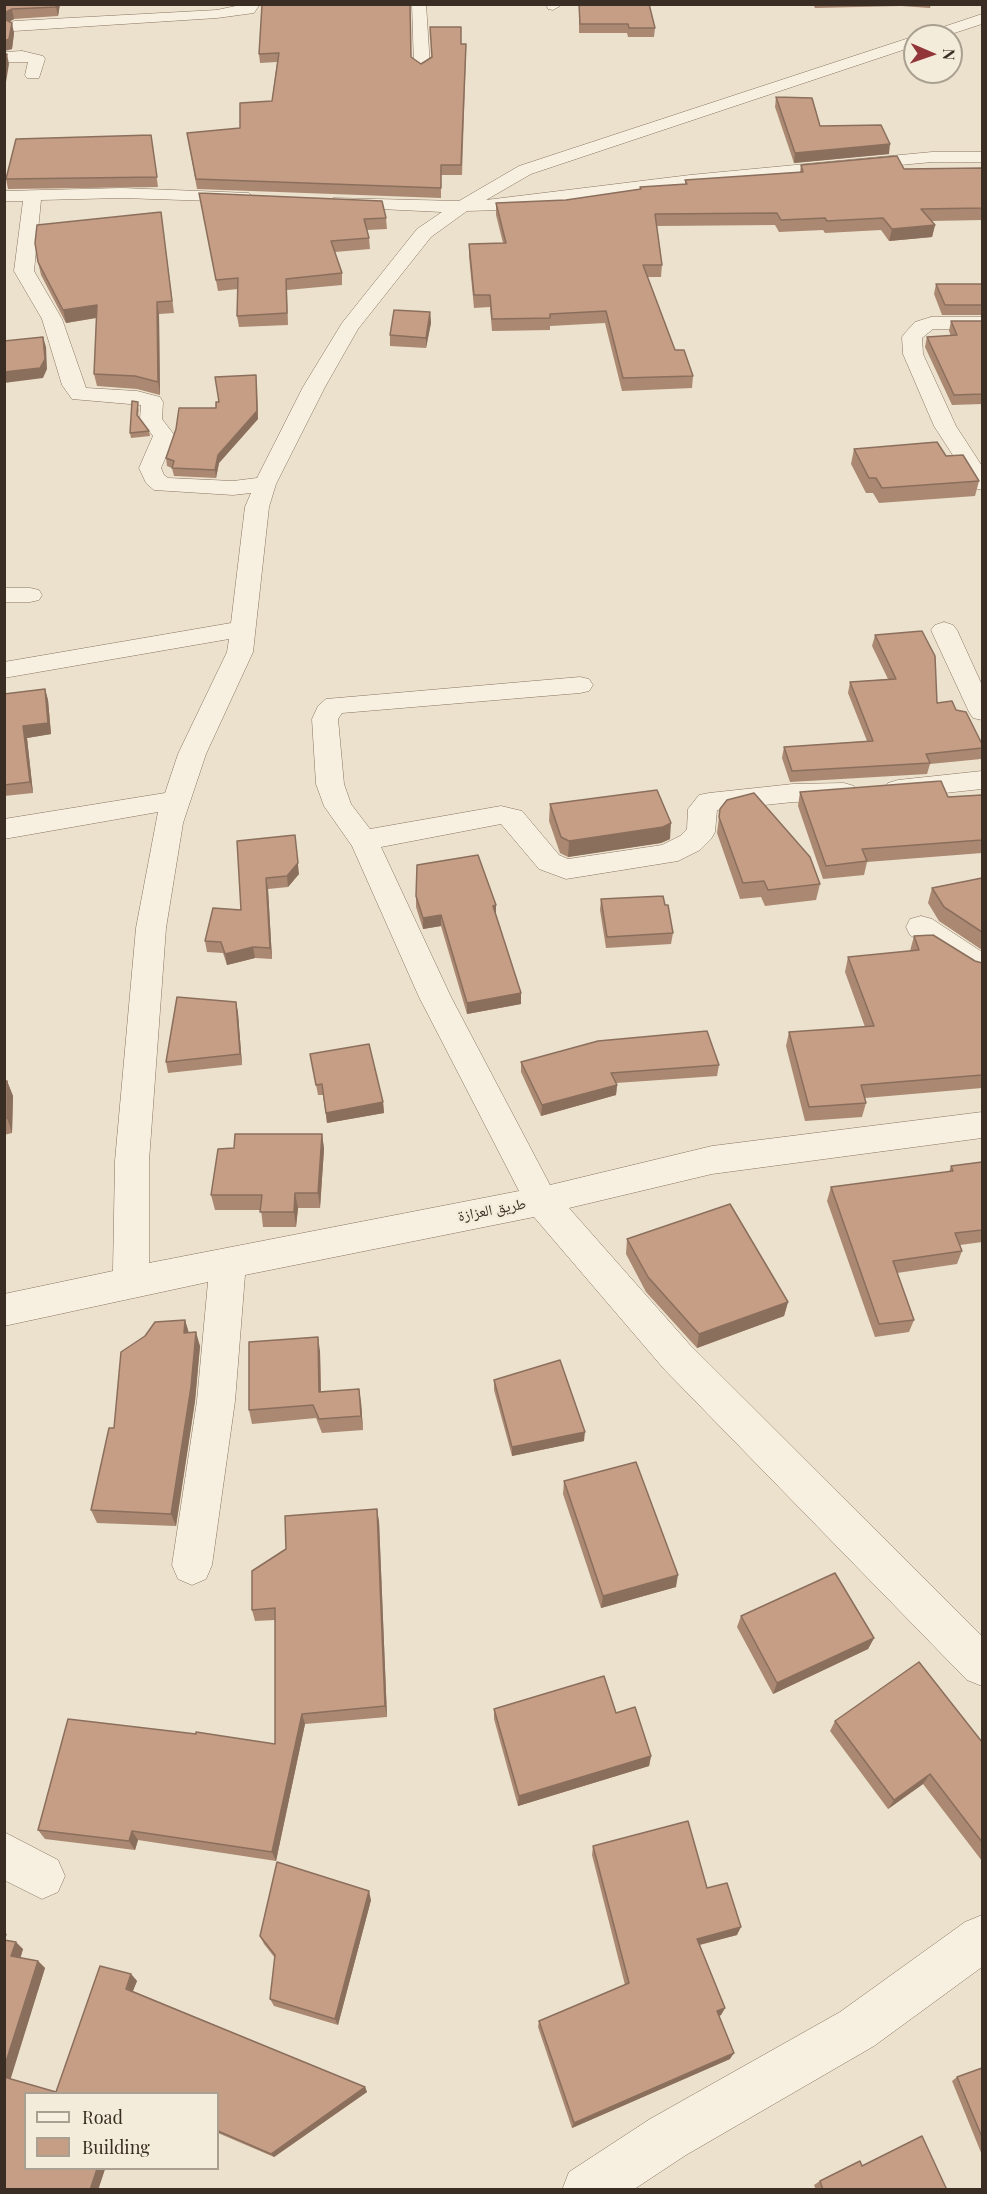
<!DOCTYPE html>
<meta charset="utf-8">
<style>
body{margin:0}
#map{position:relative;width:987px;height:2194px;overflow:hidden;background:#ece1cc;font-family:"Playfair Display",serif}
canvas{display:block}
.frame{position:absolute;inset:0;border:6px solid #3a2d23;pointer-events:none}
.legend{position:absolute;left:24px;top:2092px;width:195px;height:78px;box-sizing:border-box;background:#f4ecdb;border:2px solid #aaa091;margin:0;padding:8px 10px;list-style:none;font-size:18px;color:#3a2d23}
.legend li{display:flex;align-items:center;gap:12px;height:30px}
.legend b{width:30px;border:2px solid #aaa091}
.north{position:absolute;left:903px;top:24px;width:60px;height:60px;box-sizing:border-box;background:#f4ecdb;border:2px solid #aaa091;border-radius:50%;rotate:92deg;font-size:16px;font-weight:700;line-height:24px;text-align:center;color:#3a2d23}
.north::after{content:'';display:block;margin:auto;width:21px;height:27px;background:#92363a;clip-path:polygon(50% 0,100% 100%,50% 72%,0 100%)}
</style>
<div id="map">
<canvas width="987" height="2194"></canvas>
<div class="frame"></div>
<ul class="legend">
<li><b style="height:8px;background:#f7efdf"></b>Road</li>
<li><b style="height:16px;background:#c69e85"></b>Building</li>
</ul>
<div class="north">N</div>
</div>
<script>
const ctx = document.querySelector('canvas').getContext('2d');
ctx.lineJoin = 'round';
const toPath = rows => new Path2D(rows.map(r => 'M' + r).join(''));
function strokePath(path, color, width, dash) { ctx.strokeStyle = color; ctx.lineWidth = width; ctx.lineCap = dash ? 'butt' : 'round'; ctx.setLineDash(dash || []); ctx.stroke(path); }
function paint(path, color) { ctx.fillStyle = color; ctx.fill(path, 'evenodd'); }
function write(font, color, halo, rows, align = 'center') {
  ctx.font = font + ' "Playfair Display","Noto Naskh Arabic",serif'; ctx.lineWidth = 4.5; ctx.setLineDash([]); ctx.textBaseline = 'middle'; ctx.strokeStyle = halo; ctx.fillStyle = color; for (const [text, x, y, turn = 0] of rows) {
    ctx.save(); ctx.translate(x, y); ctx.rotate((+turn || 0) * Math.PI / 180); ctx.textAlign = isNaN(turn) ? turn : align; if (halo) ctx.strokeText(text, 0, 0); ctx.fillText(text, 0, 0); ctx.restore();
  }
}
const minor = toPath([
 [245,4,260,4,254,13,217,18,14,31,6,26,14,21,217,10,245,4],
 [412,4,426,4,430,66,422,71,414,66,412,4],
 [546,4,560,4,560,6,553,10,548,9,546,4],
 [982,14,982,24,945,36,922,36,925,33,982,14],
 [915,36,915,46,531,174,486,200,690,175,932,152,982,152,982,162,932,162,690,185,500,210,467,211,431,237,358,329,325,387,276,484,269,507,253,652,206,754,183,823,166,928,149,1161,149,1263,519,1191,419,997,352,846,324,806,316,784,312,719,318,706,326,699,580,677,589,679,593,685,589,691,580,693,342,713,338,719,344,784,351,804,370,829,501,806,522,811,559,855,568,859,662,845,680,836,687,829,688,809,699,795,709,793,793,784,844,783,854,786,858,792,854,798,844,801,793,802,717,810,715,832,711,839,700,850,678,861,566,879,539,869,501,824,381,847,451,997,550,1185,712,1146,982,1112,982,1138,712,1174,569,1208,690,1345,982,1636,982,1686,967,1680,664,1369,534,1217,245,1275,235,1401,212,1565,206,1579,192,1585,178,1579,172,1565,197,1401,208,1282,4,1326,4,1294,113,1271,115,1161,136,928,158,812,4,839,4,819,165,793,178,754,227,652,229,639,4,678,4,662,231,623,245,507,251,493,233,495,154,490,146,483,139,468,153,436,140,419,141,405,72,399,62,385,42,319,14,271,23,201,4,201,4,191,122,188,249,193,252,197,249,201,243,202,122,198,41,200,34,271,62,319,86,388,137,391,160,397,163,402,162,419,175,436,161,468,164,475,168,478,233,481,257,478,303,387,342,323,417,229,442,212,339,207,333,206,330,202,333,198,459,201,519,166,915,36],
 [22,51,43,56,45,59,39,78,27,78,25,75,28,62,4,62,4,52,22,51],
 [931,317,982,317,982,329,933,329,922,338,923,354,956,426,982,466,982,490,974,488,934,426,903,354,902,337,905,333,915,322,931,317],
 [4,588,30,588,39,590,42,595,39,600,30,602,4,602,4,588],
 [944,622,953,625,957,630,982,685,982,720,973,718,969,712,931,630,935,625,944,622],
 [982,771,982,789,898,798,888,795,884,789,888,783,898,780,982,771],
 [921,916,932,919,982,952,982,977,971,974,910,935,906,927,910,919,921,916],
 [4,1832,58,1860,65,1876,58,1892,42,1899,4,1880,4,1832],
 [982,1915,982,1967,874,2046,686,2155,633,2190,562,2190,569,2172,650,2119,840,2012,965,1922,982,1915]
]);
strokePath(minor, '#887461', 1);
paint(minor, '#f7efdf');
paint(toPath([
 [4,4,60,4,58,16,14,19,9,22,14,33,12,49,4,51],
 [579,4,649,4,655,28,654,37,628,37,627,33,579,33],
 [813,4,931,4,930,8,901,6,815,8],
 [262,5,411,57,421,64,461,44,466,53,462,175,441,175,441,198,197,189,187,133,240,128,272,101,277,62,260,63,259,54],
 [776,97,820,126,889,154,794,163,775,107],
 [151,135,158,187,8,189,6,179],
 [801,165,904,169,982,168,982,220,931,221,935,225,932,237,889,241,881,230,825,233,823,230,779,232,775,225,657,226,662,265,661,277,647,277,675,350,693,376,692,388,622,391,605,323,550,326,550,330,492,331,490,307,474,308,469,256,469,244,503,243,496,215,496,203,566,200,640,189,640,187,685,184,685,180,800,172],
 [199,193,386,218,387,229,367,230,369,238,370,249,335,252,342,273,342,285,287,290,288,325,239,327,237,316,238,289,218,291],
 [161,212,174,313,159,314,160,395,137,389,97,386,94,374,97,318,66,323,41,275,38,262],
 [936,284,982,284,982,315,942,315,934,294],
 [430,312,431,323,426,348,390,346,390,335],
 [951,321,982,321,982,404,952,405,925,347,927,337,951,336,949,331],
 [257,383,258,419,219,463,216,478,174,476,172,468,167,466,166,458,216,408,219,402],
 [139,407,138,416,149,431,150,436,131,438,130,433],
 [854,449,946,456,979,481,975,496,879,503,873,493,866,493,851,464],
 [875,635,937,703,956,710,982,744,982,755,981,759,930,764,927,774,790,782,782,758,784,747,867,741,848,693,850,682,888,679,872,646],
 [45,689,48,700,51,734,27,738,33,793,4,796,4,694],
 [800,792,948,797,982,795,982,853,867,862,864,875,823,879,798,806],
 [550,804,670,839,661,843,568,857,560,853,549,821],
 [720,809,820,884,816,900,765,906,761,897,740,899,717,833],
 [237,841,299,874,288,887,268,889,272,959,255,958,227,965,223,953,207,952,205,941,241,910],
 [982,878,982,950,939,921,928,903,932,888],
 [416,896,496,916,521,993,521,1004,467,1014,441,926,423,929,416,907],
 [601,899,665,905,673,933,671,944,606,948,600,910],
 [914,936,975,961,982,963,982,1088,865,1098,866,1103,862,1117,805,1121,786,1046,789,1032,865,1027,845,972,848,957,910,951],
 [236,1002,238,1013,242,1065,168,1073,166,1062],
 [310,1054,383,1102,384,1113,327,1123,323,1095,318,1095],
 [521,1062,719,1065,717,1076,616,1083,617,1085,616,1095,541,1116,521,1072],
 [4,1081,7,1081,13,1096,12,1133,4,1135],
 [322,1134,324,1149,320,1208,298,1208,296,1227,263,1227,261,1210,215,1210,211,1195,234,1148],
 [982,1162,982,1242,960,1245,962,1251,957,1264,897,1273,914,1320,909,1332,875,1337,827,1201,831,1187,949,1172,951,1166],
 [627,1239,788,1302,784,1316,697,1348,646,1292,626,1254],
 [185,1320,189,1333,200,1346,195,1401,176,1526,97,1523,91,1510,114,1428],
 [320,1351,321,1392,361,1402,363,1430,322,1433,316,1418,252,1424,249,1410],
 [494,1380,584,1441,512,1456,494,1390],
 [564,1481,676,1587,601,1608,563,1494],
 [379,1521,387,1717,305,1724,276,1861,138,1840,135,1850,45,1839,38,1830,275,1744,275,1620,255,1621,252,1610],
 [741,1616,874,1638,868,1649,773,1694,737,1627],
 [494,1709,616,1713,651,1756,649,1766,518,1806,494,1719],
 [835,1721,982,1742,982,1861,923,1784,888,1809,830,1731],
 [593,1846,707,1888,737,1935,700,1945,725,2008,721,2015,719,2016,730,2059,572,2128,538,2027,539,2021,625,1985,592,1855],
 [371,1900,338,2025,274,2006,270,1999,275,1958,264,1944,260,1936],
 [4,1932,7,1934,5,1940,23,1949,20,1958,38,1961,45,1968,10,2079,56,2092,131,1974,137,1981,133,1991,365,2087,367,2092,274,2157,218,2133,218,2094,26,2094,26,2169,105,2169,98,2190,4,2190],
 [982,2068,982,2155,952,2081,957,2077],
 [862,2166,947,2190,816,2190,814,2185,820,2181]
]), '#aa8872');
paint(toPath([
 [56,4,60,4,58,16,56,7],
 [12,9,14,19,5,24,5,28,4,13],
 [12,23,14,33,12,49,4,51,4,41],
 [7,54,9,64,5,88,4,66],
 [890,144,889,154,794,163,795,153],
 [935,225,932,237,889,241,892,229],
 [157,302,159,314,160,395,158,382],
 [97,305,100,317,66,323,63,310],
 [430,312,431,323,426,348,426,338],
 [43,337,46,347,47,369,43,378,4,383,4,372],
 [256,375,258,419,219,463,216,478,215,470,218,455],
 [45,689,48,700,51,734,27,738,33,793,30,782,23,726],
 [671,823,670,839,661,843,568,857,569,841],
 [295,835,299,874,288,887,287,876],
 [266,878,268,889,272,959,270,948],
 [496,905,496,916,493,906],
 [441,915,441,926,423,929,423,918],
 [253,947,255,958,227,965,225,954],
 [521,993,521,1004,467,1014,467,1003],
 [236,1002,238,1013,242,1065,240,1054],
 [7,1081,13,1096,12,1133,7,1118],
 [617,1085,616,1095,541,1116,542,1105],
 [383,1102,384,1113,327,1123,326,1113],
 [322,1134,324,1149,320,1208,318,1193],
 [295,1193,298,1208,296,1227,294,1212],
 [788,1302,784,1316,697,1348,699,1334],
 [185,1320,189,1334,184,1333],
 [196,1332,200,1346,195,1401,176,1526,171,1514],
 [318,1337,320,1351,321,1406,319,1392],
 [359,1389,361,1402,363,1430,361,1416],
 [585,1432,584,1441,512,1456,512,1447],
 [377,1509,379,1521,387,1717,385,1706],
 [678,1575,676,1587,601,1608,603,1596],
 [874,1638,868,1649,773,1694,777,1683],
 [302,1714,305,1724,276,1861,272,1852],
 [651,1756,649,1766,518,1806,519,1796],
 [930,1774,923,1784,888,1809,894,1800],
 [132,1831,138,1840,135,1850,129,1841],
 [369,1891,371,1900,338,2025,335,2019],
 [741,1927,737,1935,694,1946,697,1939],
 [16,1942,23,1949,19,1963,11,1956],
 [38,1961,45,1968,10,2081,4,2078,4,2068],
 [131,1974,137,1981,131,1995,126,1989],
 [725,2008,721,2015,713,2018,717,2011],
 [734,2053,730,2059,572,2128,574,2123],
 [365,2087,367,2092,274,2157,271,2154],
 [97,2169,105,2169,98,2190,90,2190]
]), '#8b6f5d');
const building = toPath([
 [4,4,56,4,56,7,12,9,4,13,4,4],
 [288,4,410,4,411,57,421,64,432,57,430,27,461,27,461,44,466,44,461,165,441,165,441,188,196,179,187,133,240,128,240,103,272,101,279,53,259,54,262,5,288,4],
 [579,4,649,4,655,28,629,28,628,24,580,24,579,4],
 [4,19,12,23,9,39,4,41,4,19],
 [4,54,7,54,4,66,4,54],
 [776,97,812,98,820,126,881,125,890,144,795,153,776,97],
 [151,135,157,177,6,179,16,139,151,135],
 [897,156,904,169,982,168,982,208,921,209,935,225,892,229,883,218,827,221,825,218,781,220,777,213,655,214,662,265,643,265,675,350,684,350,693,376,623,378,606,311,550,314,550,318,492,319,490,295,474,295,469,244,506,243,496,203,566,200,641,189,640,187,687,184,685,180,803,172,801,165,897,156],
 [199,193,382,201,386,218,364,219,369,238,331,241,342,273,286,279,287,313,237,316,238,278,216,280,199,193],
 [161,212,172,301,157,302,158,382,135,376,94,374,97,305,63,310,38,262,35,243,37,225,161,212],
 [936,284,982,284,982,305,945,305,936,284],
 [394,310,430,312,426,338,390,335,394,310],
 [951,321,982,321,982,394,954,395,927,337,957,335,951,321],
 [43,337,45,359,40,368,4,372,4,341,43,337],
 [256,375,257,411,218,455,215,470,172,468,174,461,166,458,176,429,179,408,216,408,216,402,219,402,215,377,256,375],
 [132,401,138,402,137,415,149,431,130,433,132,401],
 [937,442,946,456,963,455,979,481,882,488,876,478,869,478,854,449,937,442],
 [922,631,935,656,937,703,952,701,956,710,966,712,982,744,982,748,926,754,930,763,792,771,784,747,873,741,850,682,896,679,875,635,922,631],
 [45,689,48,723,23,726,30,782,4,785,4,694,45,689],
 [941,781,948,797,982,795,982,840,862,849,867,861,826,866,800,792,941,781],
 [657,790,671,823,663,827,569,841,561,837,550,804,657,790],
 [754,793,810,857,820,884,768,890,764,881,743,883,719,817,720,809,727,800,754,793],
 [295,835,298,863,287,876,266,878,270,948,253,947,225,954,221,942,205,941,213,908,241,910,237,841,295,835],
 [478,855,496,905,493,906,521,993,467,1003,441,915,423,918,416,896,417,865,478,855],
 [982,878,982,932,944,907,932,888,982,878],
 [663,896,665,905,668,905,673,933,607,937,601,899,663,896],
 [933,935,975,961,982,963,982,1075,861,1085,866,1103,809,1107,789,1032,874,1026,848,957,919,950,914,936,933,935],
 [177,997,236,1002,240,1054,166,1062,177,997],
 [707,1031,719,1065,611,1073,617,1085,542,1105,521,1062,598,1041,707,1031],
 [369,1044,383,1102,326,1113,322,1084,316,1085,310,1054,369,1044],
 [4,1081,7,1081,7,1118,4,1118,4,1081],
 [235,1134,322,1134,318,1193,295,1193,294,1212,260,1212,262,1195,211,1195,218,1149,234,1148,235,1134],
 [982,1162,982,1230,955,1233,962,1251,893,1261,914,1320,879,1324,831,1187,953,1171,951,1166,982,1162],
 [730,1204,788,1302,699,1334,648,1277,627,1239,730,1204],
 [185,1320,184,1333,196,1332,191,1387,171,1514,91,1510,109,1428,114,1428,121,1352,145,1336,155,1322,185,1320],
 [318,1337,319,1392,359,1389,361,1416,319,1419,313,1405,249,1410,249,1342,318,1337],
 [560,1360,585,1432,512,1447,494,1380,560,1360],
 [636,1462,678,1575,603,1596,564,1481,636,1462],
 [377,1509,385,1706,302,1714,272,1852,132,1831,129,1841,38,1830,68,1719,196,1734,196,1732,275,1744,275,1608,252,1610,252,1571,286,1549,285,1516,377,1509],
 [835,1573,874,1638,777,1683,741,1616,835,1573],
 [919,1662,982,1742,982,1842,930,1774,894,1800,835,1721,919,1662],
 [604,1676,616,1713,635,1707,651,1756,519,1796,494,1709,604,1676],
 [688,1821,707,1888,727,1883,741,1927,697,1939,725,2008,717,2011,734,2053,574,2123,539,2021,629,1983,593,1846,688,1821],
 [277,1862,369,1891,335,2019,270,1999,275,1955,260,1936,277,1862],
 [4,1940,16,1942,11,1956,38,1961,4,2068,4,1940],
 [100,1966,131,1974,126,1989,365,2087,271,2154,218,2131,218,2094,125,2094,122,2093,122,2094,26,2094,26,2169,97,2169,90,2190,4,2190,4,2077,56,2092,100,1966],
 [982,2068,982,2137,957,2077,982,2068],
 [922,2136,947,2190,823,2190,820,2181,860,2161,862,2166,922,2136]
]);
paint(building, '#c69e85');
strokePath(building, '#8b6f5d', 1.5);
write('15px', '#3a2d23', '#f4ecdb', [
 ["طريق العزازة",492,1210,-11]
]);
</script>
